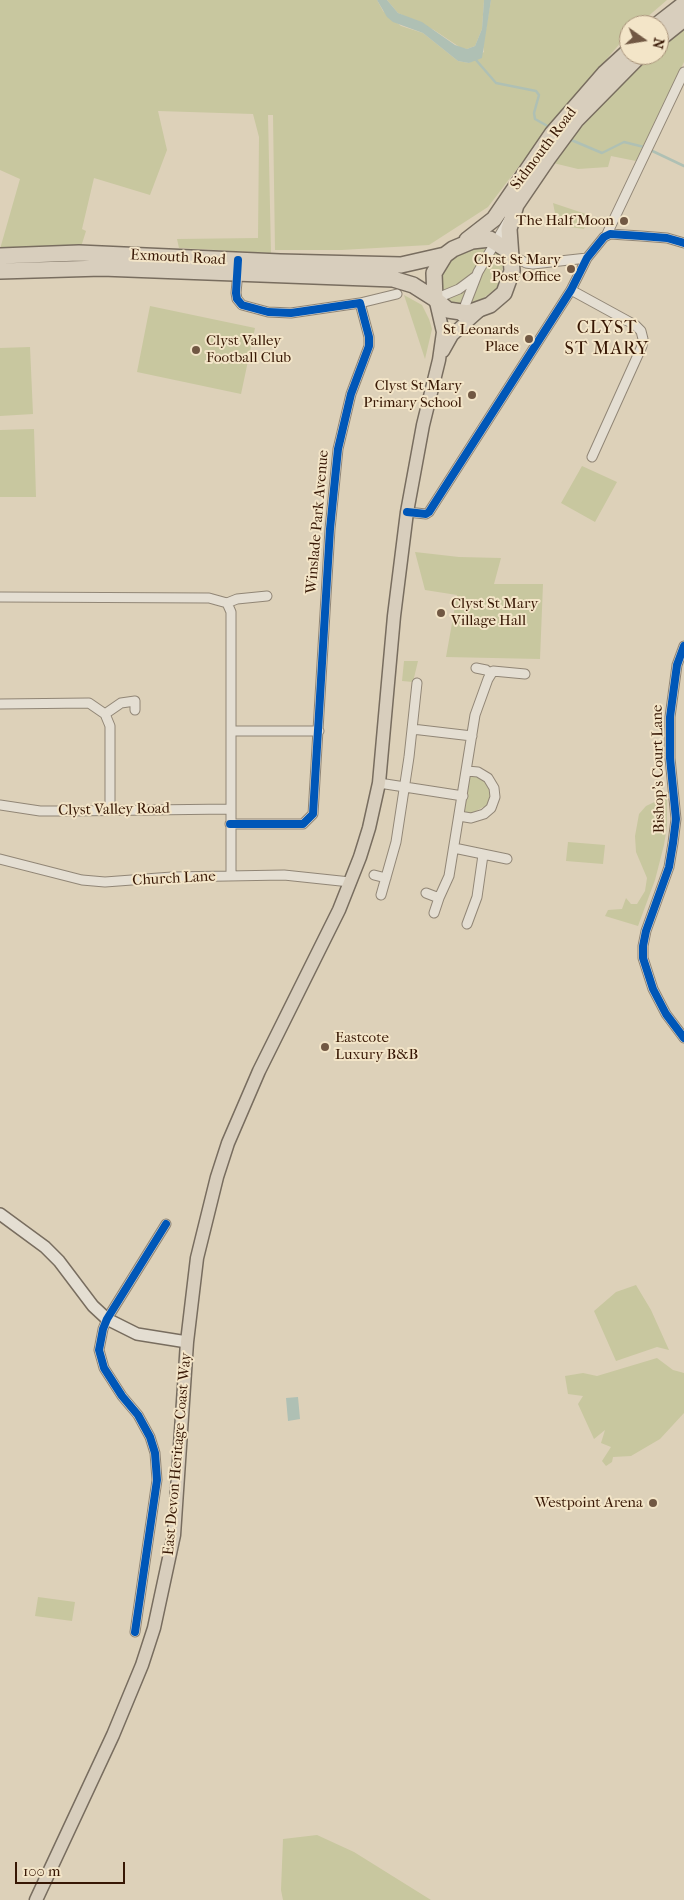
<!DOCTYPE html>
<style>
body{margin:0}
#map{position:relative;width:684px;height:1900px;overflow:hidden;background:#ddd1b9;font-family:"IM FELL French Canon",serif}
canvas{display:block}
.north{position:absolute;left:619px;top:15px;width:50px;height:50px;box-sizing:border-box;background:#f3e5c8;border:1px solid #a8937a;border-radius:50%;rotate:103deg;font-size:14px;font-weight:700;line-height:20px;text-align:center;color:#371704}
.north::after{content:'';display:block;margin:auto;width:18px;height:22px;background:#715843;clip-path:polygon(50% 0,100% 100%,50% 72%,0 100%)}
.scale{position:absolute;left:15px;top:1862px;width:110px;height:22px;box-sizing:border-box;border:2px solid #371704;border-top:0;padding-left:6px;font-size:15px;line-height:18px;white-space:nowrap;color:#371704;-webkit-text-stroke:4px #f3e5c8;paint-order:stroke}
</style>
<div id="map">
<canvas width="684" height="1900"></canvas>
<div class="north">N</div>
<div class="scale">100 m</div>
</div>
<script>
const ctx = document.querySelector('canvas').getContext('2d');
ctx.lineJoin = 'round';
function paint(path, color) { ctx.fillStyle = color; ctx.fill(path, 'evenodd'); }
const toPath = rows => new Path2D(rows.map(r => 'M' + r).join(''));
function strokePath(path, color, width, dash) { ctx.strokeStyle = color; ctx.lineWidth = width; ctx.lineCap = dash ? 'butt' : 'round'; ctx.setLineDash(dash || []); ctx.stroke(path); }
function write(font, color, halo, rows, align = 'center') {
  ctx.font = font + ' "IM FELL French Canon",serif'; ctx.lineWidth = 4; ctx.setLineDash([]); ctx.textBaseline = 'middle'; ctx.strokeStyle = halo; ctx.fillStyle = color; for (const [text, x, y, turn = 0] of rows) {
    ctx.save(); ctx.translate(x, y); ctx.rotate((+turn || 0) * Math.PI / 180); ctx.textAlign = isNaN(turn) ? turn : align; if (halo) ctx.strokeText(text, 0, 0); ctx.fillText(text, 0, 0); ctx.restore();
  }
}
paint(toPath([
 [0,0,377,0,383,11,401,26,423,33,458,61,469,63,484,52,483,46,491,0,667,0,638,25,629,25,629,33,555,119,488,207,429,245,341,250,275,250,273,115,268,115,271,253,179,248,177,239,258,238,259,137,253,114,158,111,167,150,150,195,94,178,82,229,86,231,80,250,0,249,20,179,0,170],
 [387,0,484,0,482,29,475,46,467,49,461,48,434,30,398,13],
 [684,26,684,62,636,161,611,156,608,167,578,169,549,162,649,55,659,55,659,46],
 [553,203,589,215,584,229,570,227,556,218],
 [485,244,501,254,504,262,497,288,474,305,453,303,442,296,440,273,455,253],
 [404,295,422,305,429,319,432,329,425,359],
 [150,306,255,328,241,394,137,372],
 [30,347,33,414,0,416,0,348],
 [34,429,36,497,0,497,0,430],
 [582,466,617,482,595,522,561,503],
 [415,552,459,557,501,558,494,584,543,584,540,659,446,657,457,595,425,590],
 [404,661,418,661,413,682,402,681],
 [470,774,482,776,493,791,486,810,483,807,469,815,464,813],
 [667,796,667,826,664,845,655,880,638,926,605,916,608,910,622,909,626,898,631,904,637,904,645,891,647,878,636,852,635,836,639,814,646,806],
 [568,842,605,845,603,864,566,861],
 [636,1285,651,1310,669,1350,657,1347,616,1361,594,1311,616,1292],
 [657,1358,673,1370,684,1373,684,1413,660,1439,631,1456,613,1457,612,1462,606,1466,602,1461,611,1447,601,1443,605,1430,594,1439,578,1404,583,1396,568,1394,565,1376,583,1373,597,1376],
 [38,1597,75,1602,72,1621,35,1616],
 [317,1835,354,1852,431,1900,283,1900,281,1890,283,1839]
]), '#c8c79f');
paint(toPath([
 [377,0,387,0,398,13,422,22,455,45,467,49,475,46,482,29,484,0,491,0,482,58,469,63,458,61,423,33,393,22,387,17],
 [298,1397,300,1419,288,1421,286,1398]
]), '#afc0b4');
strokePath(toPath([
 [476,60,496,83,536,91,539,95,534,113,535,119,551,128],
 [569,139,602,153,624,142,644,147,684,166]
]), '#afc0b4', 2.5);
const street = toPath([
 [606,236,684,72],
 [511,255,526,263,533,264,587,258],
 [571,290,635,325,641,331,643,339,642,346,592,457],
 [435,299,459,289,475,277],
 [360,303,397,294],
 [461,316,478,272,508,221],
 [407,512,426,514,429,512,571,290,587,258,604,237,610,234,641,236,667,238,684,243],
 [0,597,209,598,227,603,231,612,231,876],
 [227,603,237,599,267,596],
 [684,646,677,665,670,717,670,758,676,819,673,843,669,867,646,931,643,946,643,958,653,989,666,1014,684,1038],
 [476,668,486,670,490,673],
 [0,704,89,703,105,714,110,726,110,810],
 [105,714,121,703,135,701,135,710],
 [412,729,472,736],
 [231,731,319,731],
 [379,783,463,796],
 [0,805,40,811,70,811,229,809],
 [459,816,471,818,484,814,491,808,495,797,494,788,488,778,478,772,467,771],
 [230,824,303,824,313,814,330,529,338,449,351,394,369,346,369,337,360,303,291,313,268,312,242,305,237,299,236,293,238,271],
 [454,848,507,859],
 [0,859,82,880,105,882,172,877,284,875,350,882],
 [374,875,386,878],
 [426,893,439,898,434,913],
 [381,895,396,842,409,757,417,683],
 [439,898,449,876,475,715,488,679,493,671,525,674],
 [467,924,477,897,483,855],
 [135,1632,157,1480,155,1453,150,1437,138,1415,122,1396,104,1368,99,1350,103,1329,107,1319,166,1224]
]);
const secondary = toPath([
 [0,1214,45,1247,59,1261,93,1306,107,1319,137,1334,187,1342]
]);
const primary = toPath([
 [443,351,452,335,480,310],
 [36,1900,113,1735,142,1665,154,1628,174,1535,187,1342,197,1258,217,1177,228,1143,259,1071,339,910,360,857,369,828,379,783,394,616,407,512,423,425,439,360,443,332,436,302]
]);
const highway = toPath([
 [657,25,684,4],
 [659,39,684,19],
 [467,240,494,219,552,134,605,73,629,51],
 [510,252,490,239,472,241,453,249,445,255,434,273,435,299,448,310,468,313,490,305,504,293,512,271,509,229,516,205,548,158,576,120,640,55],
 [0,256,79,253,280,262,401,265,445,255],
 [0,271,102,268,393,279,413,285,435,299]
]);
strokePath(street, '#918676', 11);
strokePath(secondary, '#786d5f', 14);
strokePath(primary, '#786d5f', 15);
strokePath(highway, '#786d5f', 18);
strokePath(street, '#e4ded2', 9);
strokePath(secondary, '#e4ded2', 11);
strokePath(primary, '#d8cebd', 12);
strokePath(highway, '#d8cebd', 15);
strokePath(toPath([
 [407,512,426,514,429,512,571,290,587,258,604,237,610,234,641,236,667,238,684,243],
 [684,646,677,665,670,717,670,758,676,819,673,843,669,867,646,931,643,946,643,958,653,989,666,1014,684,1038],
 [230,824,303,824,313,814,330,529,338,449,351,394,369,346,369,337,360,303,291,313,268,312,242,305,237,299,236,293,238,260],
 [135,1632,157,1480,155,1453,150,1437,138,1415,122,1396,104,1368,99,1350,103,1329,107,1319,166,1224]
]), '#0057b8', 8);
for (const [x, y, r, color] of [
 [624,221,5,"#715843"],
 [571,269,5,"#715843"],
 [529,339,5,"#715843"],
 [196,350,5,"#715843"],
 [472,395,5,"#715843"],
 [441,613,5,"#715843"],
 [325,1047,5,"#715843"],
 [653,1503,5,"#715843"]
]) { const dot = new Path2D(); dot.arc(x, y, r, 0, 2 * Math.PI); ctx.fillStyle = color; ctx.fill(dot); strokePath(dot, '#f3e5c8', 2); }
write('15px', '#371704', '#f3e5c8', [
 ["Sidmouth Road",544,149,-53],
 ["Exmouth Road",178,258,3],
 ["Winslade Park Avenue",318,522,-85],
 ["Bishop's Court Lane",659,769,-91],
 ["Clyst Valley Road",114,810,-1],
 ["Church Lane",174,879,-3],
 ["East Devon Heritage Coast Way",178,1454,-85]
]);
write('15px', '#371704', '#f3e5c8', [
 ["The Half Moon",614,221],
 ["Clyst St Mary",561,260],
 ["Post Office",561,277],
 ["St Leonards",519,330],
 ["Place",519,347],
 ["Clyst Valley",206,341,"left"],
 ["Football Club",206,358,"left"],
 ["Clyst St Mary",462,386],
 ["Primary School",462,403],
 ["Clyst St Mary",451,604,"left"],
 ["Village Hall",451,621,"left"],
 ["Eastcote",335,1038,"left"],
 ["Luxury B&B",335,1055,"left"],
 ["Westpoint Arena",643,1503]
], 'right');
ctx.letterSpacing = '1px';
write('18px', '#371704', '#f3e5c8', [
 ["CLYST",607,329],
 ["ST MARY",607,350]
]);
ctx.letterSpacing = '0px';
</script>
